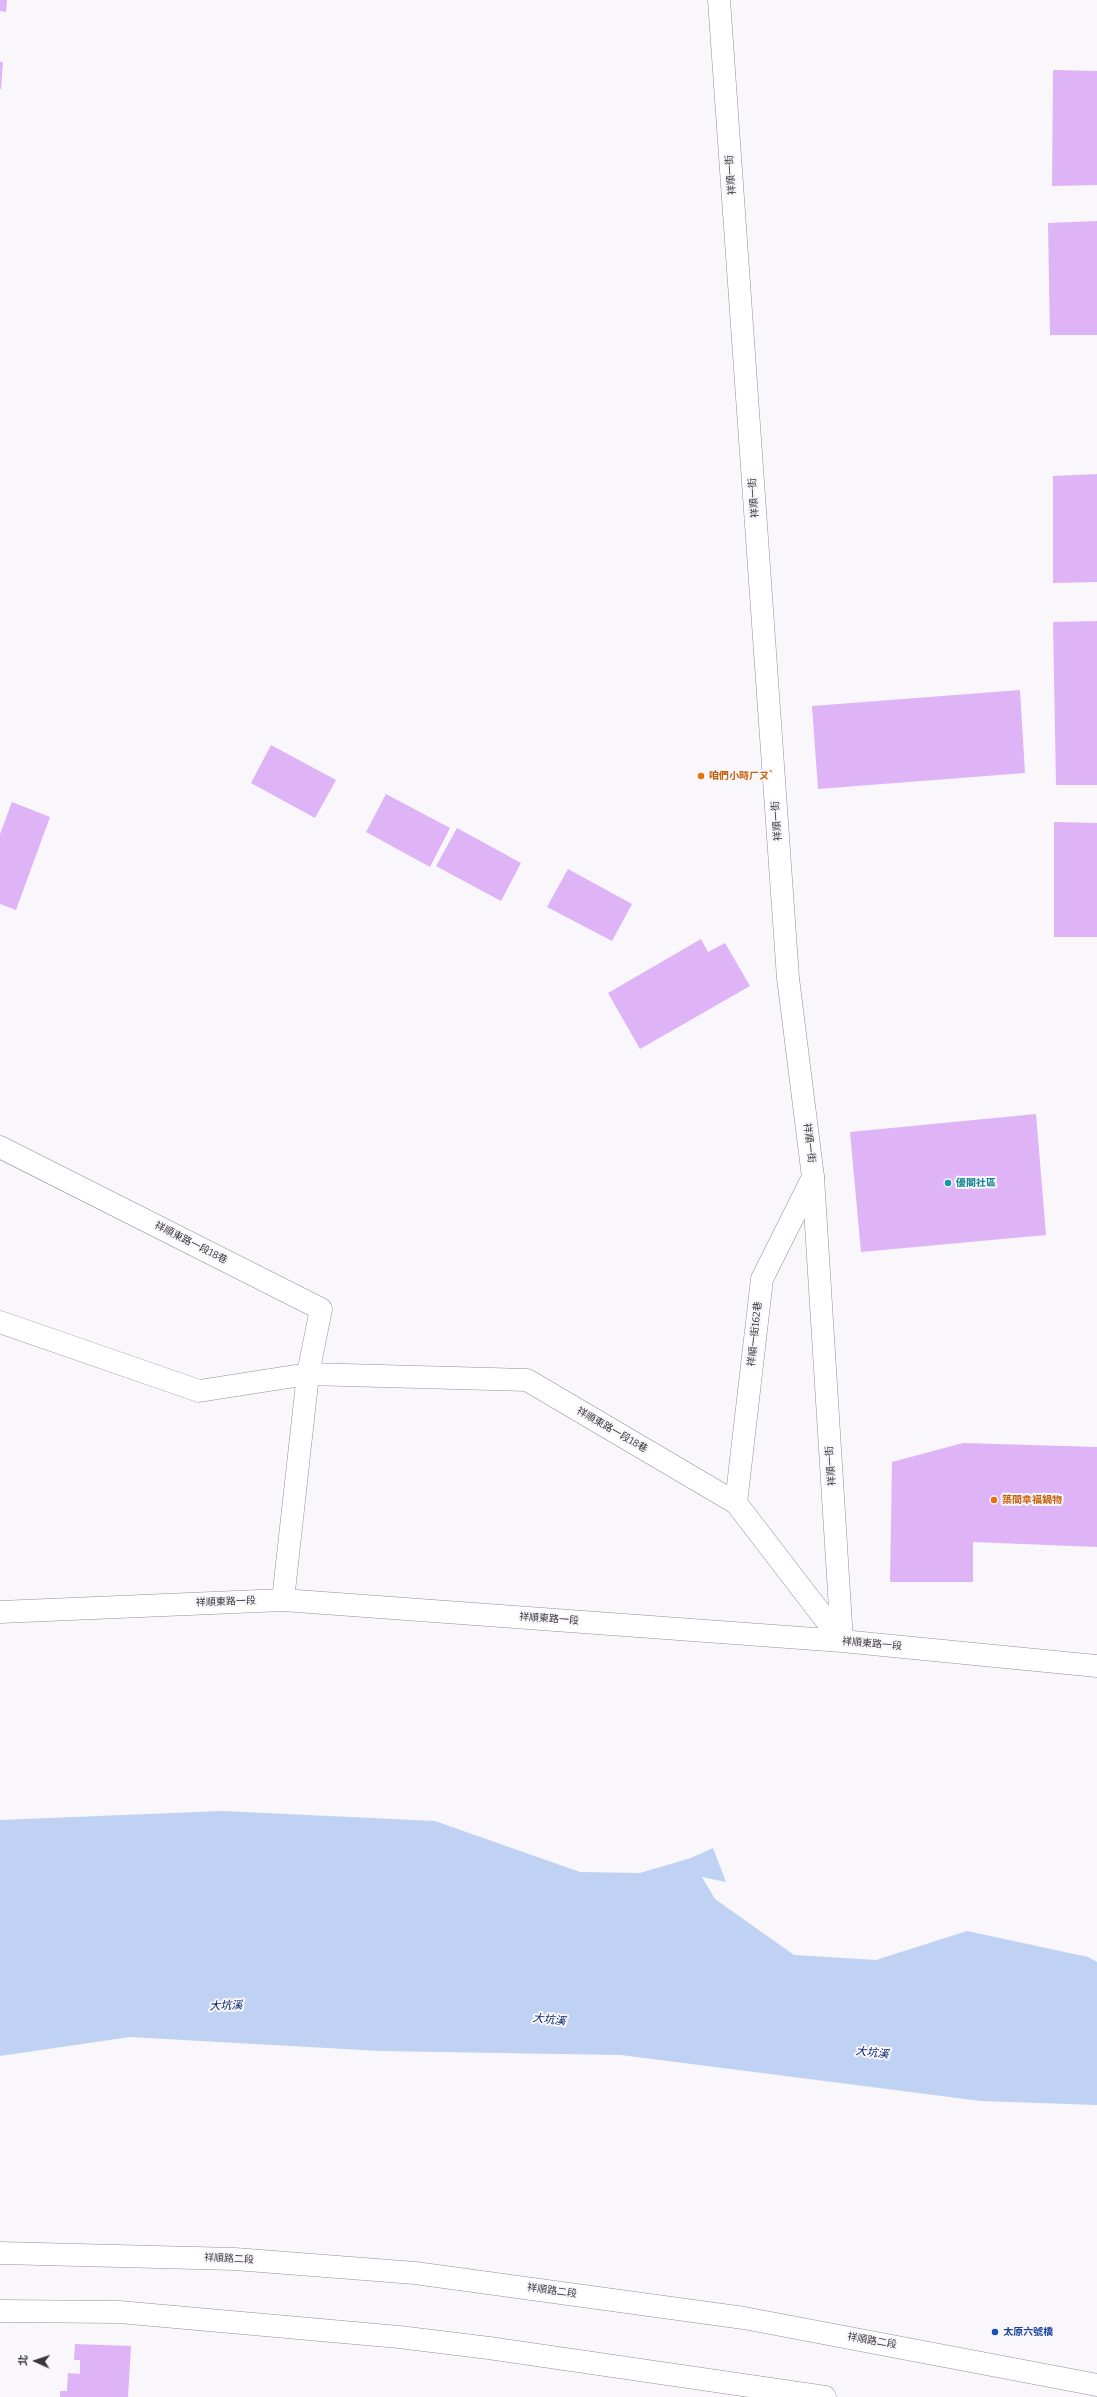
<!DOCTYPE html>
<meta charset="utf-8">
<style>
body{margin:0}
#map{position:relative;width:1097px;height:2397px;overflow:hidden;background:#f9f6fc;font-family:Bitter,"Noto Sans TC",serif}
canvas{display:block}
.north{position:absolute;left:16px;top:2341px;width:40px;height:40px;-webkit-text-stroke:3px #f9f6fc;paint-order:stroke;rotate:273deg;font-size:11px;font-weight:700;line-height:16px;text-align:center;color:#373638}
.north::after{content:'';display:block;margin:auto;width:14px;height:18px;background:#373638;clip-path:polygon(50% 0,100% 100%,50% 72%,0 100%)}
</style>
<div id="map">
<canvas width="1097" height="2397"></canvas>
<div class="north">北</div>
</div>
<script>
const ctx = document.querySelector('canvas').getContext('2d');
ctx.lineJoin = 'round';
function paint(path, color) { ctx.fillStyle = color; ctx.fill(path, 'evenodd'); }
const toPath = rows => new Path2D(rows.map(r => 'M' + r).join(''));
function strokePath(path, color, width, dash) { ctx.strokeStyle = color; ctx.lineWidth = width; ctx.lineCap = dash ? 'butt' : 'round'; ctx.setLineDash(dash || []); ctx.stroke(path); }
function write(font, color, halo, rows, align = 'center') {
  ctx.font = font + ' Bitter,"Noto Sans TC",serif'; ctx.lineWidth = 4; ctx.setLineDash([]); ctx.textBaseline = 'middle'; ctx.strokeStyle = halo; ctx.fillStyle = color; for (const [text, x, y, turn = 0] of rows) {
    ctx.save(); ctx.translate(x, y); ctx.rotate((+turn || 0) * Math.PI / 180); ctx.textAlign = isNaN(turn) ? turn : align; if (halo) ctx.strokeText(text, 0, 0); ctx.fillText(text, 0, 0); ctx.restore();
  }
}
paint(toPath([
 [222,1811,435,1821,580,1872,640,1873,691,1858,713,1848,726,1882,702,1877,715,1899,794,1955,876,1960,967,1931,1088,1957,1097,1962,1097,2105,981,2101,621,2055,380,2051,130,2037,0,2056,0,1820]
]), '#bfd2f3');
paint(toPath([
 [0,0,7,0,6,12,0,11],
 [0,62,3,62,1,89,0,89],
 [1053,70,1097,71,1097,185,1052,186],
 [1097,221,1097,335,1050,335,1048,223],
 [1097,474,1097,582,1053,583,1053,476],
 [1097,621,1097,785,1056,785,1053,622],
 [1020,690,1025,773,818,789,812,706],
 [271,745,336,780,315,818,251,783],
 [386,794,450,828,430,867,366,832],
 [12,802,50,817,16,910,0,904,0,834],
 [1054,822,1097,823,1097,937,1054,937],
 [457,828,521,863,501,901,436,866],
 [568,869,632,904,612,941,547,907],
 [701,939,708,952,725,943,750,986,640,1049,608,993],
 [1036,1114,1046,1235,861,1252,850,1132],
 [963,1443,1097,1447,1097,1547,973,1542,973,1582,890,1582,892,1462],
 [75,2344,131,2346,128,2397,60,2397,60,2391,67,2391,68,2373,80,2374,80,2360,74,2360]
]), '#deb4f7');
const service = toPath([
 [736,1503,762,1279,813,1177]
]);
const minor = toPath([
 [719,0,788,978,813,1177,842,1641],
 [0,1147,321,1309,308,1374,283,1600],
 [0,1322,199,1391,308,1374,527,1380,736,1503,842,1641],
 [0,1612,283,1600,842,1641,1097,1666]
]);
const tertiary = toPath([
 [0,2253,235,2259,415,2273,744,2318,1097,2385],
 [0,2311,119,2312,399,2337,489,2348,825,2397]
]);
strokePath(service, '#939096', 23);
strokePath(minor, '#939096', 23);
strokePath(tertiary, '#939096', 23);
strokePath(service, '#fff', 22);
strokePath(minor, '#fff', 22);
strokePath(tertiary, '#fff', 22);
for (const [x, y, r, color] of [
 [701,776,4,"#e8710a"],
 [948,1183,4,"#0f9aa8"],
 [994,1500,4,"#e8710a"],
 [995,2332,4,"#1a4fb4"]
]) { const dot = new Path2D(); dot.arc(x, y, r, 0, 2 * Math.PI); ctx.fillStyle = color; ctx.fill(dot); strokePath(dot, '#f9f6fc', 1.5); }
write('10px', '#373638', '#f9f6fc', [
 ["祥順一街",731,175,-94],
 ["祥順一街",754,498,-94],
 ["祥順一街",777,821,-94],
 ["祥順一街",809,1143,83],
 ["祥順東路一段18巷",191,1243,27],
 ["祥順一街162巷",755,1334,-84],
 ["祥順東路一段18巷",612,1430,30],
 ["祥順一街",831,1466,-94],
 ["祥順東路一段",226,1602,-2],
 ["祥順東路一段",549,1619,4],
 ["祥順東路一段",872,1644,5],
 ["祥順路二段",229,2259,3],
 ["祥順路二段",552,2291,8],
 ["祥順路二段",872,2341,10]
]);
write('bold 10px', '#c56008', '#f9f6fc', [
 ["咱們小時ㄏㄡˋ",709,776],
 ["築間幸福鍋物",1002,1500]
], 'left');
write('bold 10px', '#0d838f', '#f9f6fc', [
 ["優閣社區",956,1183]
], 'left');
write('bold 10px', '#164399', '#f9f6fc', [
 ["太原六號橋",1003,2332]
], 'left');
write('italic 11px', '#022367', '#f9f6fc', [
 ["大坑溪",226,2006,-2],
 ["大坑溪",549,2020,6],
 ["大坑溪",872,2053,6]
]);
</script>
